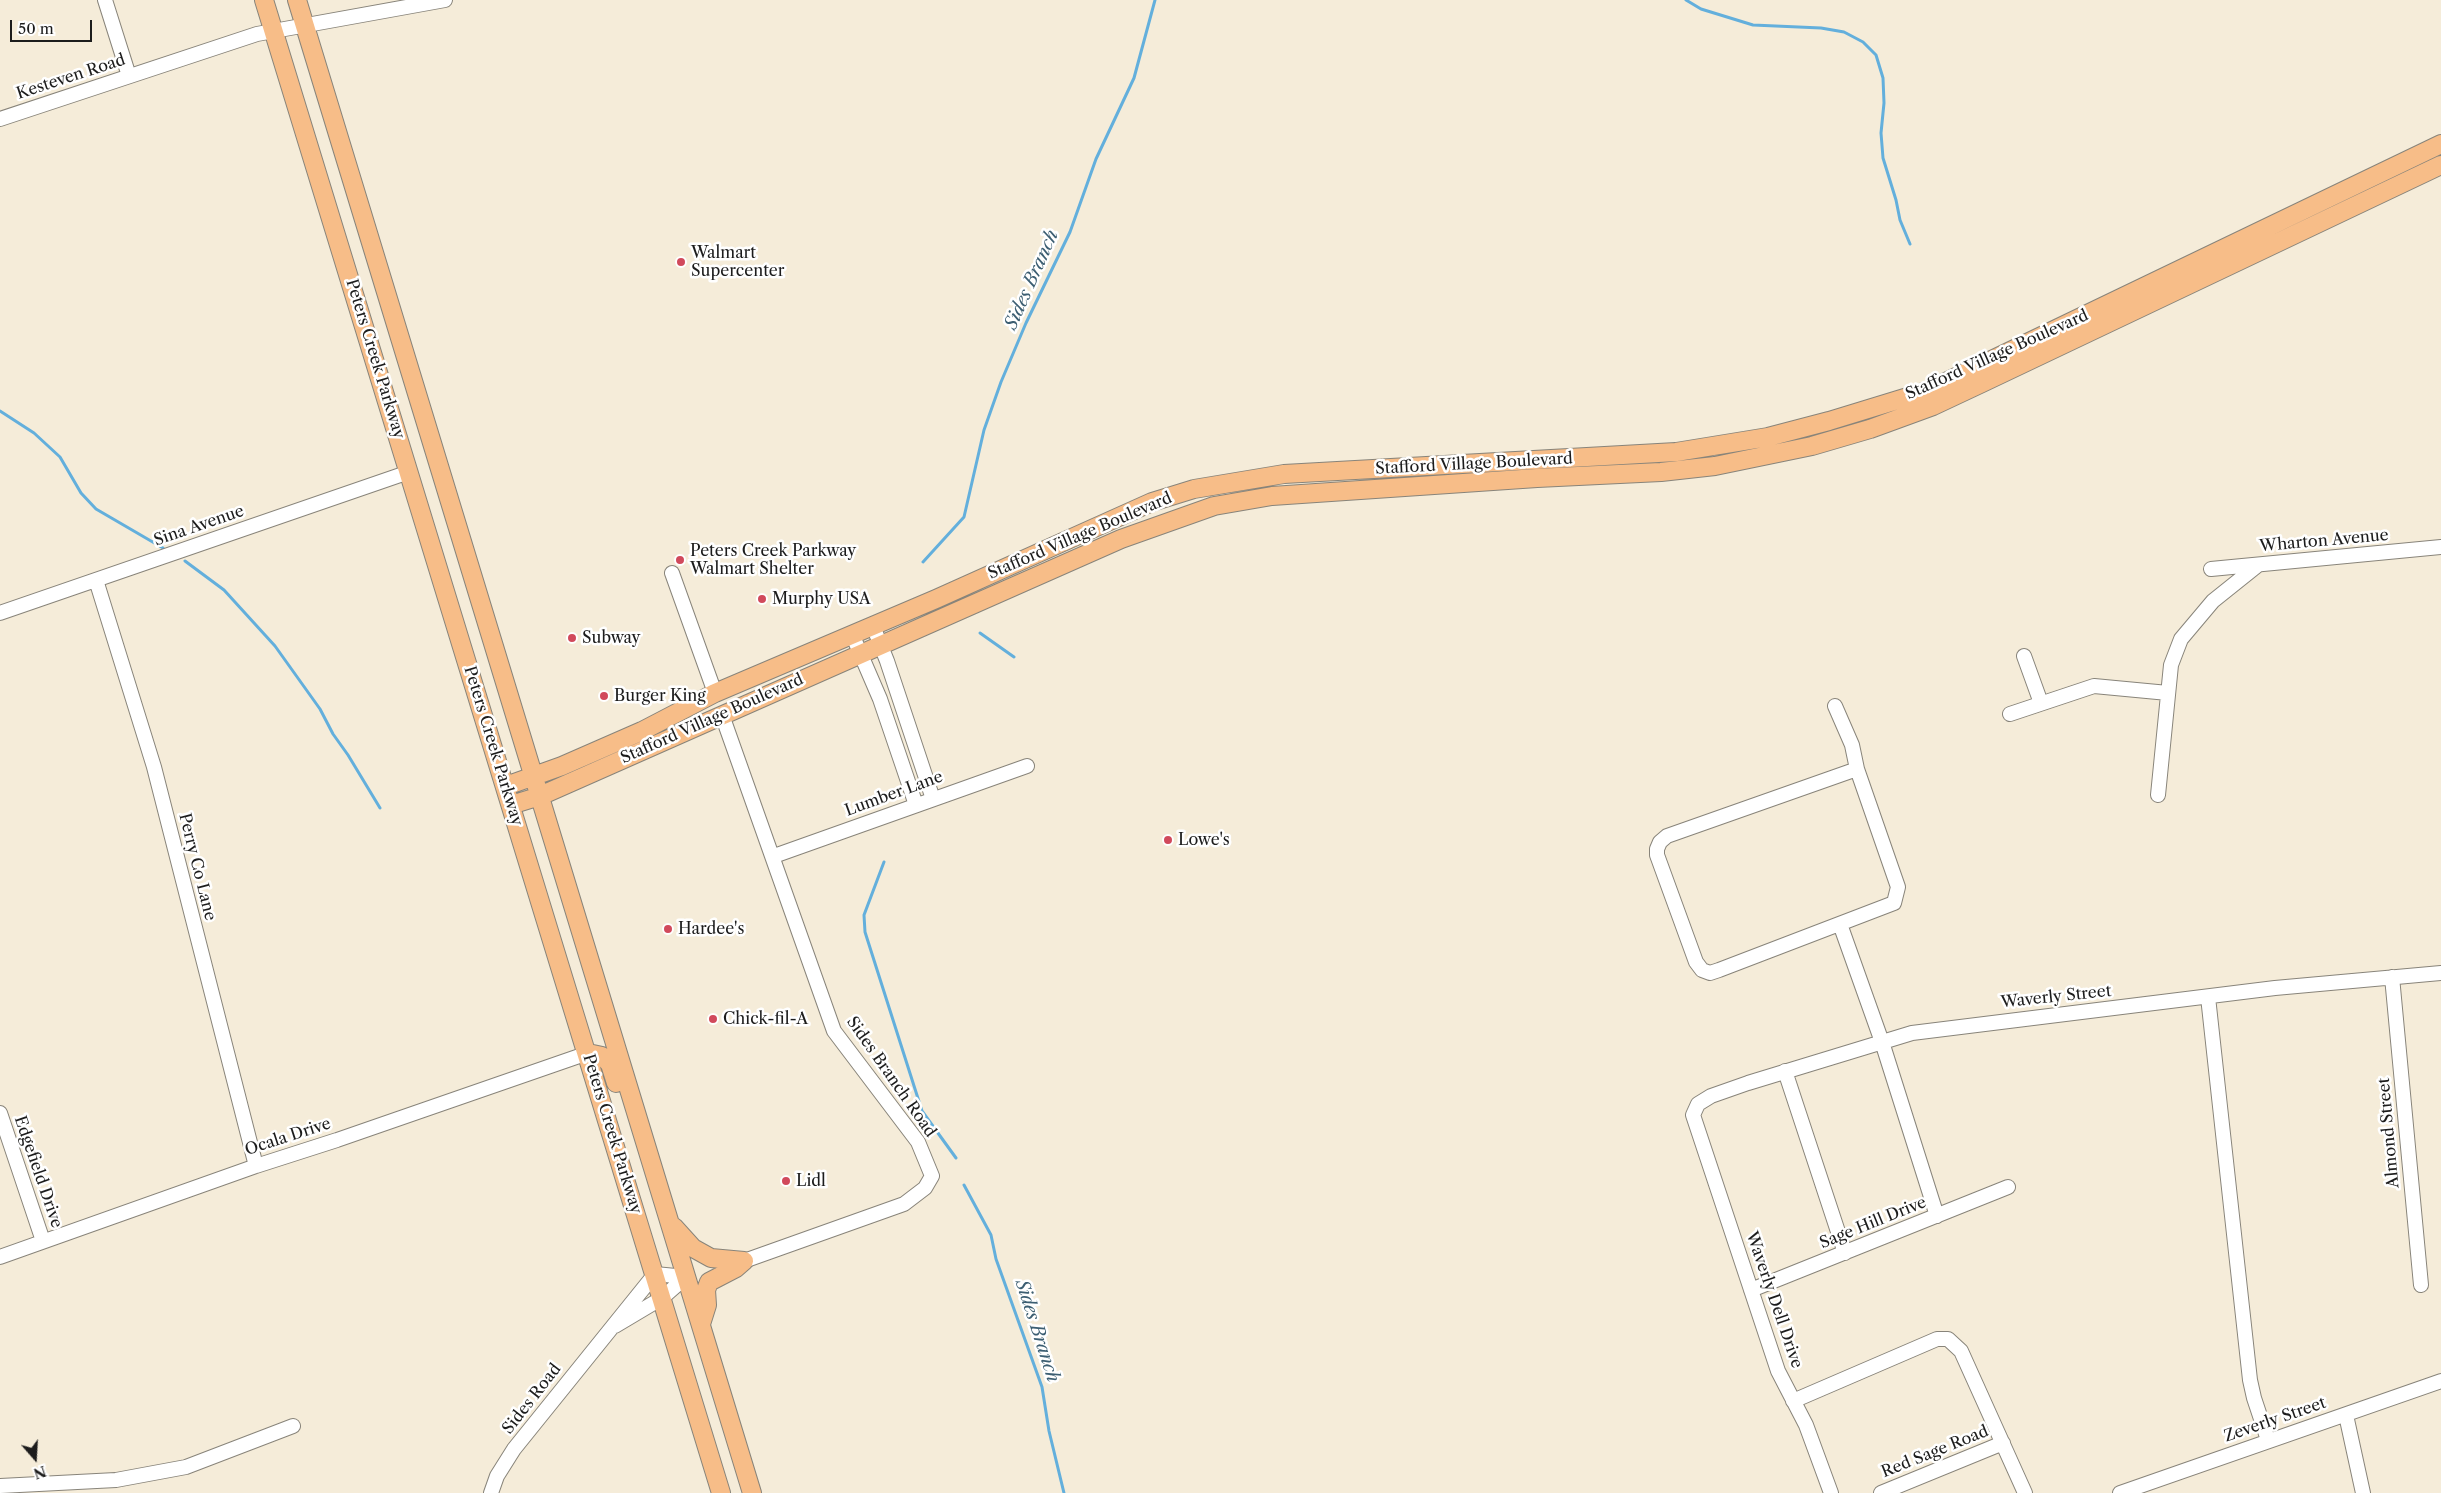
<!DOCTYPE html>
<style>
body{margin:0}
#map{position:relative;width:2441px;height:1493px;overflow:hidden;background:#f5ecd9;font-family:"Libre Caslon Text",serif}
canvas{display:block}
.north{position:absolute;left:10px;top:1433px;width:50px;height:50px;-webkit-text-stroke:4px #fff;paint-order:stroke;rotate:161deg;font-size:14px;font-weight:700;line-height:20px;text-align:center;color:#1c1c1c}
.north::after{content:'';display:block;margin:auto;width:18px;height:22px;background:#1c1c1c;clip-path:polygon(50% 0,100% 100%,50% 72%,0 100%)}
.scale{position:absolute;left:10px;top:20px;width:82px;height:22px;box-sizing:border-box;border:2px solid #1c1c1c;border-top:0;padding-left:6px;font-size:15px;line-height:18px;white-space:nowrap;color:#1c1c1c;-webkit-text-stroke:4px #fff;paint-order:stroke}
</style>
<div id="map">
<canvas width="2441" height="1493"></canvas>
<div class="north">N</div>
<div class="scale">50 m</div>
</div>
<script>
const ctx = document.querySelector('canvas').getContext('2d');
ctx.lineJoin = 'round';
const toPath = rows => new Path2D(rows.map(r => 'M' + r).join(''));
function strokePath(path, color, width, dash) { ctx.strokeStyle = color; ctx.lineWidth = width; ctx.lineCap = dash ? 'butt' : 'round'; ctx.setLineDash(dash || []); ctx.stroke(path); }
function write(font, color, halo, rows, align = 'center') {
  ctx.font = font + ' "Libre Caslon Text",serif'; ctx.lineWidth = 5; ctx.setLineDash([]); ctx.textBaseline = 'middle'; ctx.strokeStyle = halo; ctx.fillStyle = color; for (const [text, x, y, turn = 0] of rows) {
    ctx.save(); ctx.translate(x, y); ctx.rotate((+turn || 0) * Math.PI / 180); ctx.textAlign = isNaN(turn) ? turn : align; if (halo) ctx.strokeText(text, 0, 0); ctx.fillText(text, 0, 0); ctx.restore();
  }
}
strokePath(toPath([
 [1686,0,1701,9,1753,25,1821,28,1844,32,1863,42,1876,55,1883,78,1884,103,1881,133,1883,158,1896,200,1900,220,1910,244],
 [0,411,34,433,60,457,81,493,96,509,163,548],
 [185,561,224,590,275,646,320,709,333,734,348,755,380,808],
 [923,562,964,517,984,430,1001,382,1026,323,1070,232,1096,159,1134,78,1155,0],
 [980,633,1014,657],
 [884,862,864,915,865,932,922,1111,956,1158],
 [964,1185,991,1235,996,1259,1042,1387,1049,1431,1064,1493]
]), '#63afdc', 3);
const minor = toPath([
 [105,0,129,76],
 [0,119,257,34,445,0],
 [2211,569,2441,547],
 [672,573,715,693],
 [96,580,154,767,256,1166],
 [0,613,409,472],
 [873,626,887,661,933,799],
 [852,634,880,699,916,805],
 [2024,656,2041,703],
 [1835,706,1852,745,1857,769],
 [2010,714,2094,686,2168,693],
 [722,715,834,1031,918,1142,932,1176,925,1188,904,1204,744,1261],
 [1857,769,1898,887,1894,903,1719,970,1710,973,1702,970,1696,962,1657,855,1657,849,1660,842,1667,836,1857,769],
 [2158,795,2171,665,2181,639,2213,601,2258,565],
 [774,856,1027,766],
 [1840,924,1882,1042,1937,1216],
 [2392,977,2421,1285],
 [2208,997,2250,1380,2254,1398,2268,1440],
 [1785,1071,1845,1253],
 [0,1113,43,1241],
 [0,1257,256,1166,337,1140,588,1053],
 [1751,1290,2008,1187],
 [615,1326,662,1298,686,1277],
 [1793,1401,1937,1339,1948,1339,1961,1351,2025,1493],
 [2346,1415,2363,1493],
 [0,1486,116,1480,186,1467,293,1426],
 [491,1493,497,1476,514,1449,655,1274,686,1277],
 [1831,1493,1806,1425,1778,1371,1693,1115,1698,1104,1711,1096,1748,1083,1912,1033,2275,988,2441,973],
 [1881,1493,2003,1443],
 [2120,1493,2441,1381]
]);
const major = toPath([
 [264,0,721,1493],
 [297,0,752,1493],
 [506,786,562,766,642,731,715,693,936,599,1152,502,1194,489,1284,474,1676,452,1768,437,1829,421,1927,391,2441,144],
 [511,805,540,796,1121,539,1214,506,1272,496,1537,478,1661,472,1715,466,1812,446,1870,429,1933,406,1982,383,2441,165],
 [588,1053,602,1056,610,1064,616,1083],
 [674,1227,693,1248,711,1258,744,1261],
 [701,1324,707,1305,706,1290,709,1282,736,1268,744,1261]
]);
strokePath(minor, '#88847a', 16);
strokePath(major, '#88847a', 20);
strokePath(minor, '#fff', 14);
strokePath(major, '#f7bd88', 18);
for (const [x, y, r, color] of [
 [681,262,5,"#d1495b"],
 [680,560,5,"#d1495b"],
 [762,599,5,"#d1495b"],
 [572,638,5,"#d1495b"],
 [604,696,5,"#d1495b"],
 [1168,840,5,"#d1495b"],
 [668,929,5,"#d1495b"],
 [713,1019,5,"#d1495b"],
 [786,1181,5,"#d1495b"]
]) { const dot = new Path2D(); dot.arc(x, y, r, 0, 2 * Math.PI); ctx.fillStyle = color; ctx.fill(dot); strokePath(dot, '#fff', 2); }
write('16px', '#1c1c1c', '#fff', [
 ["Kesteven Road",71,77,-18],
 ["Stafford Village Boulevard",1997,355,-24],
 ["Peters Creek Parkway",375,359,73],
 ["Stafford Village Boulevard",1474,464,-3],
 ["Sina Avenue",199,526,-19],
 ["Stafford Village Boulevard",1080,536,-23],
 ["Wharton Avenue",2324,541,-5],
 ["Stafford Village Boulevard",712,719,-24],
 ["Peters Creek Parkway",493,746,73],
 ["Lumber Lane",894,794,-20],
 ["Perry Co Lane",197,867,76],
 ["Waverly Street",2056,997,-6],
 ["Sides Branch Road",891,1077,55],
 ["Almond Street",2389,1133,-95],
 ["Peters Creek Parkway",612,1134,73],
 ["Ocala Drive",288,1137,-18],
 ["Edgefield Drive",38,1172,71],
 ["Sage Hill Drive",1873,1223,-22],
 ["Waverly Dell Drive",1774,1300,71],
 ["Sides Road",532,1399,-52],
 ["Zeverly Street",2275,1420,-19],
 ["Red Sage Road",1935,1452,-22]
]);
write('16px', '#1c1c1c', '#fff', [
 ["Walmart",691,253],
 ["Supercenter",691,271],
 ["Peters Creek Parkway",690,551],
 ["Walmart Shelter",690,569],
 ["Murphy USA",772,599],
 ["Subway",582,638],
 ["Burger King",614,696],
 ["Lowe's",1178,840],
 ["Hardee's",678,929],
 ["Chick-fil-A",723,1019],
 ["Lidl",796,1181]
], 'left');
write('italic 18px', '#3c5e72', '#fff', [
 ["Sides Branch",1032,280,-66],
 ["Sides Branch",1037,1331,72]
]);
</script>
